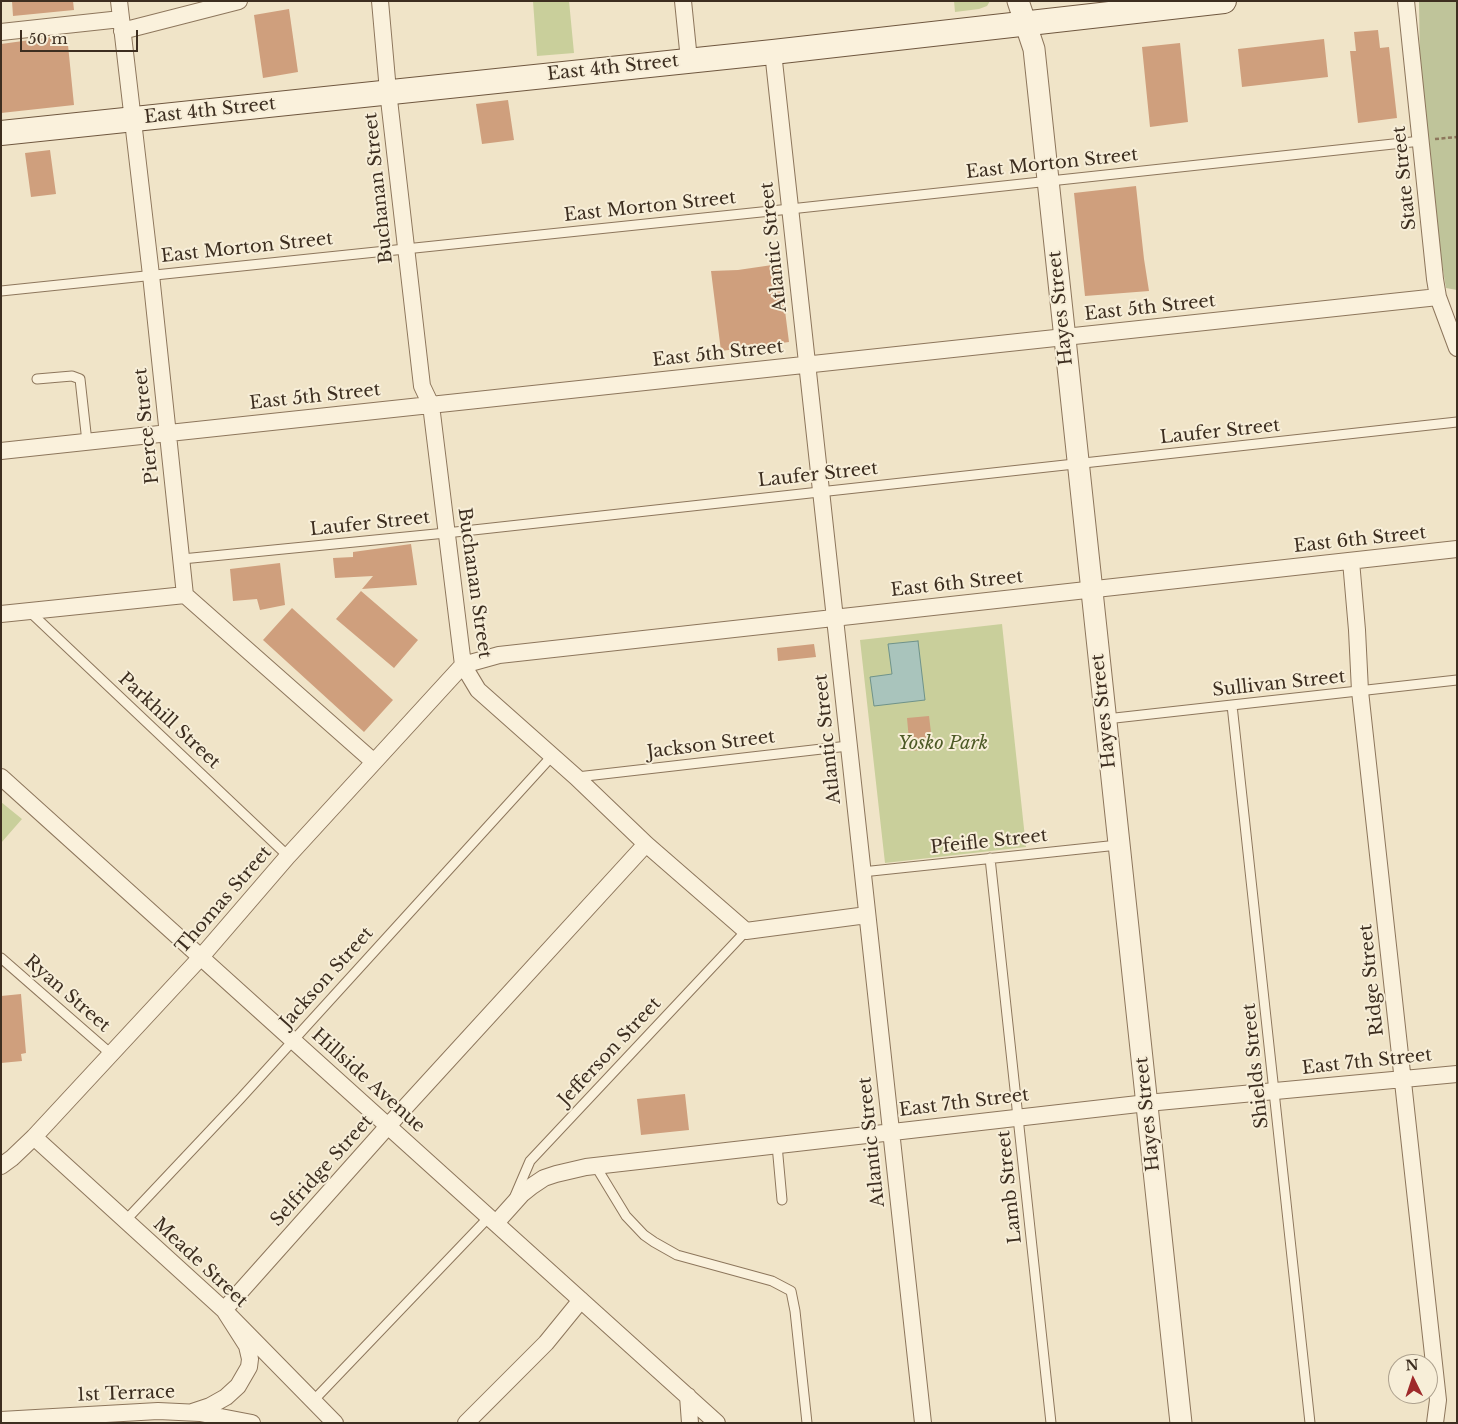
<!DOCTYPE html>
<style>
body{margin:0}
#map{position:relative;width:1458px;height:1424px;overflow:hidden;background:#f0e4c8;font-family:"Libre Baskerville",serif}
canvas{display:block}
.frame{position:absolute;inset:0;border:2px solid #3d2e20;pointer-events:none}
.north{position:absolute;left:1388px;top:1354px;width:50px;height:50px;box-sizing:border-box;background:#f7eed8;border:1px solid #ada18e;border-radius:50%;rotate:356deg;font-size:14px;font-weight:700;line-height:20px;text-align:center;color:#3d2e20}
.north::after{content:'';display:block;margin:auto;width:18px;height:22px;background:#9e2a2b;clip-path:polygon(50% 0,100% 100%,50% 72%,0 100%)}
.scale{position:absolute;left:20px;top:30px;width:118px;height:22px;box-sizing:border-box;border:2px solid #3d2e20;border-top:0;padding-left:6px;font-size:15px;line-height:18px;white-space:nowrap;color:#3d2e20;-webkit-text-stroke:4px #f7eed8;paint-order:stroke}
</style>
<div id="map">
<canvas width="1458" height="1424"></canvas>
<div class="frame"></div>
<div class="north">N</div>
<div class="scale">50 m</div>
</div>
<script>
const ctx = document.querySelector('canvas').getContext('2d');
ctx.lineJoin = 'round';
function paint(path, color) { ctx.fillStyle = color; ctx.fill(path, 'evenodd'); }
const toPath = rows => new Path2D(rows.map(r => 'M' + r).join(''));
function strokePath(path, color, width, dash) { ctx.strokeStyle = color; ctx.lineWidth = width; ctx.lineCap = dash ? 'butt' : 'round'; ctx.setLineDash(dash || []); ctx.stroke(path); }
function write(font, color, halo, rows, align = 'center') {
  ctx.font = font + ' "Libre Baskerville",serif'; ctx.lineWidth = 4; ctx.setLineDash([]); ctx.textBaseline = 'middle'; ctx.strokeStyle = halo; ctx.fillStyle = color; for (const [text, x, y, turn = 0] of rows) {
    ctx.save(); ctx.translate(x, y); ctx.rotate((+turn || 0) * Math.PI / 180); ctx.textAlign = isNaN(turn) ? turn : align; if (halo) ctx.strokeText(text, 0, 0); ctx.fillText(text, 0, 0); ctx.restore();
  }
}
paint(toPath([
 [533,1,569,1,574,53,537,56],
 [954,1,990,1,987,6,979,9,955,12],
 [1002,624,1026,847,885,863,860,640],
 [1,802,22,819,1,843]
]), '#c9cf9b');
paint(toPath([
 [1419,1,1457,1,1457,290,1446,288,1421,141]
]), '#bfc49a');
const water = toPath([
 [918,641,925,700,874,706,870,677,892,674,888,644,918,641]
]);
paint(water, '#a9c4bc');
strokePath(water, '#6f938a', 1);
paint(toPath([
 [12,1,73,1,74,10,13,16],
 [289,9,298,72,263,78,254,15],
 [1378,30,1380,48,1389,47,1397,118,1358,123,1350,51,1356,51,1354,32],
 [67,35,74,105,1,113,1,44],
 [1324,39,1328,77,1242,87,1238,49],
 [1180,43,1188,122,1150,127,1142,47],
 [508,100,514,140,482,144,476,104],
 [50,150,56,194,31,197,25,153],
 [1136,186,1144,259,1149,291,1085,296,1074,193],
 [779,264,789,342,721,351,711,271,738,270],
 [411,544,417,585,362,589,373,576,335,578,333,558,353,557,353,552],
 [280,563,285,605,260,610,257,599,233,601,230,569],
 [361,591,418,640,394,668,336,619],
 [292,608,393,700,364,732,263,640],
 [814,644,816,657,778,661,777,648],
 [929,716,933,749,910,751,907,718],
 [21,994,26,1053,21,1054,22,1061,1,1063,1,996],
 [685,1094,689,1130,641,1135,637,1099]
]), '#cf9f7d');
const service = toPath([
 [1,291,790,209,1421,141],
 [37,379,72,376,80,379,87,442],
 [182,559,446,533,1457,422],
 [29,611,288,856],
 [1232,705,1310,1423],
 [1106,719,1457,680],
 [577,777,848,746],
 [990,858,1051,1423],
 [862,872,1118,845],
 [1,958,111,1054],
 [777,1145,782,1200],
 [595,1165,626,1216,644,1235,654,1242,677,1255,772,1281,791,1291,795,1311,807,1423],
 [515,1196,530,1161,746,931],
 [125,1221,240,1099,552,756],
 [313,1401,489,1217]
]);
const minor = toPath([
 [119,1,151,275,185,595,374,762],
 [380,1,388,91,422,386,431,405,463,665,478,690,576,777,646,844,746,931,867,915],
 [683,1,689,60],
 [1406,1,1435,279,1438,297,1457,348],
 [122,31,239,1],
 [1,32,121,19],
 [773,52,923,1423],
 [1,451,1438,297],
 [1351,561,1357,630,1360,691,1438,1400,1435,1423],
 [1,614,185,595],
 [1,777,717,1423],
 [34,1137,224,1310,335,1423],
 [1,1166,12,1158,34,1137,111,1054,201,957,288,856,463,665,499,655,1457,549],
 [496,1223,522,1194,532,1186,544,1178,556,1174,586,1167,1147,1103,1457,1074],
 [688,1396,690,1423],
 [192,1412,210,1406,226,1397,238,1386,249,1367,250,1359,247,1346,224,1310,388,1126,646,844],
 [1,1420,158,1411,200,1413,252,1423],
 [466,1423,546,1343,581,1300]
]);
const tertiary = toPath([
 [1018,1,1034,49,1181,1423]
]);
const secondary = toPath([
 [1,133,773,52,1224,1]
]);
strokePath(service, '#8d765c', 11);
strokePath(minor, '#8d765c', 18);
strokePath(tertiary, '#8d765c', 23);
strokePath(secondary, '#6f573f', 26);
strokePath(toPath([
 [1435,139,1457,137]
]), '#8d765c', 2.5, [4, 2.5]);
strokePath(service, '#faf1dc', 9);
strokePath(minor, '#faf1dc', 16);
strokePath(tertiary, '#faf1dc', 21);
strokePath(secondary, '#faf1dc', 24);
write('18px', '#3d2e20', '#f7eed8', [
 ["East 4th Street",613,68,-6],
 ["East 4th Street",210,111,-6],
 ["East Morton Street",1052,164,-6],
 ["State Street",1405,178,-96],
 ["Buchanan Street",379,188,-96],
 ["East Morton Street",650,207,-6],
 ["Atlantic Street",774,247,-96],
 ["East Morton Street",247,248,-6],
 ["Hayes Street",1061,308,-96],
 ["East 5th Street",1150,308,-6],
 ["East 5th Street",718,354,-6],
 ["East 5th Street",315,397,-6],
 ["Pierce Street",147,426,-96],
 ["Laufer Street",1220,432,-6],
 ["Laufer Street",818,475,-6],
 ["Laufer Street",370,524,-6],
 ["East 6th Street",1360,540,-6],
 ["Buchanan Street",474,583,82],
 ["East 6th Street",957,584,-6],
 ["Sullivan Street",1279,684,-6],
 ["Hayes Street",1104,711,-96],
 ["Parkhill Street",169,721,43],
 ["Atlantic Street",828,739,-96],
 ["Jackson Street",711,745,-7],
 ["Pfeifle Street",989,842,-6],
 ["Thomas Street",224,900,-49],
 ["Jackson Street",327,978,-48],
 ["Ridge Street",1372,980,-96],
 ["Ryan Street",67,994,41],
 ["Jefferson Street",610,1052,-47],
 ["East 7th Street",1367,1062,-6],
 ["Shields Street",1256,1066,-96],
 ["Hillside Avenue",368,1081,42],
 ["East 7th Street",964,1103,-7],
 ["Hayes Street",1148,1114,-96],
 ["Atlantic Street",872,1142,-96],
 ["Selfridge Street",322,1171,-48],
 ["Lamb Street",1010,1187,-96],
 ["Meade Street",200,1263,43],
 ["1st Terrace",126,1394,-2]
]);
write('italic 18px', '#4d5a26', '#f7eed8', [
 ["Yosko Park",943,744]
]);
</script>
